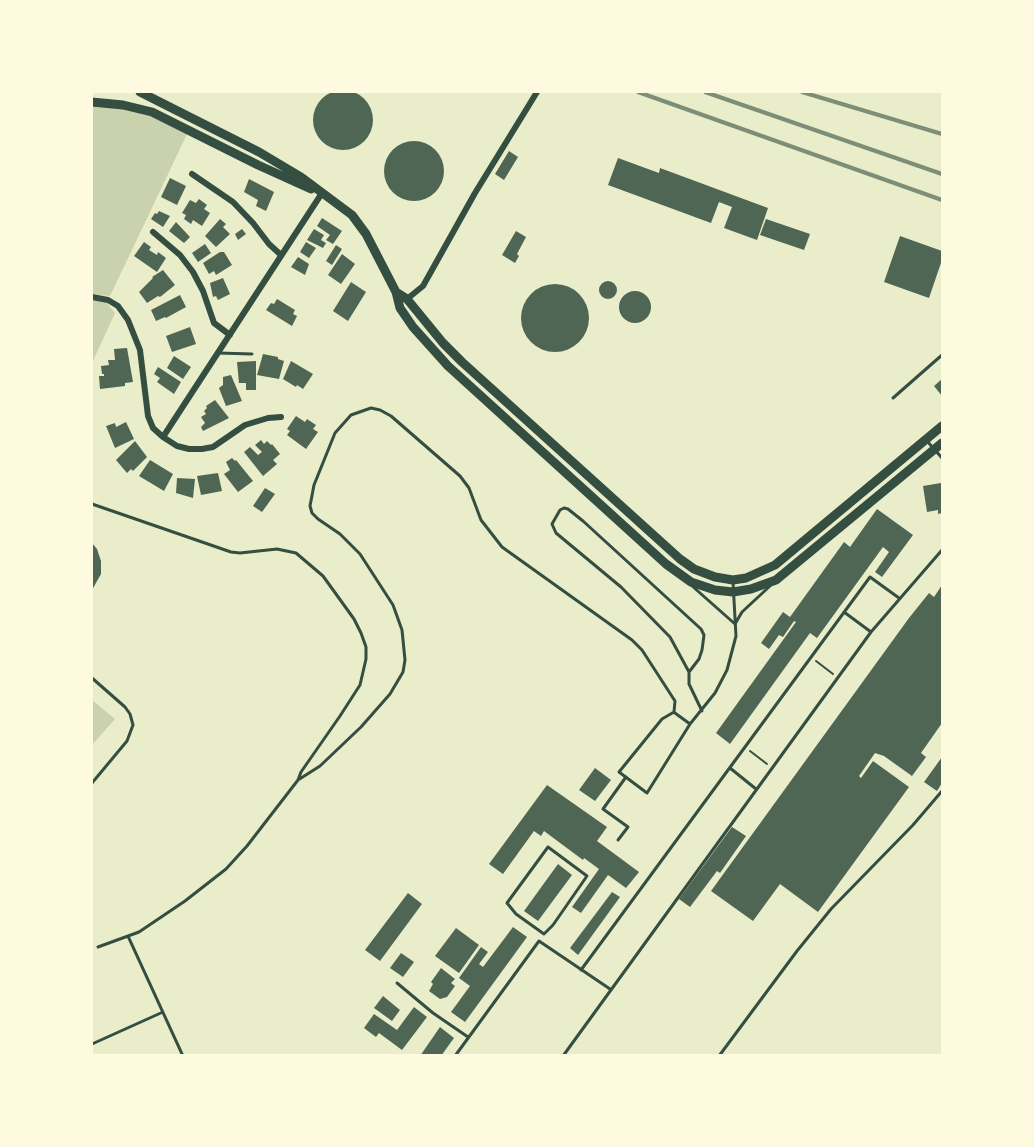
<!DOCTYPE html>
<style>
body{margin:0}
#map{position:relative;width:1034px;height:1147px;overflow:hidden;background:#e9edc9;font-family:Barlow,sans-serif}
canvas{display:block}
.frame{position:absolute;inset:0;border:93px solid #fefae0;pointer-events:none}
</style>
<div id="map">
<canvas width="1034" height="1147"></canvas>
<div class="frame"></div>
</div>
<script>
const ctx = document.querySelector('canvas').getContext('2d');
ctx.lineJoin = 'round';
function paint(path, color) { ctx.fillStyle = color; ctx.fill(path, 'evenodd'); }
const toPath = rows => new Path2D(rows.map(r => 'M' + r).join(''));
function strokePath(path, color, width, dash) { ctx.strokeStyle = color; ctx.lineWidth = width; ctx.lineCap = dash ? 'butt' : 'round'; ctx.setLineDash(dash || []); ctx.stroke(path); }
paint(toPath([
 [92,102,123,105,189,130,110,296,92,294],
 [92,299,107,303,115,313,92,363],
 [92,700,115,719,92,745]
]), '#cad2ad');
paint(toPath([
 '313 120a30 30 0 1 1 60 0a30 30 0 1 1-60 0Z',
 '384 171a30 30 0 1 1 60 0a30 30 0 1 1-60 0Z',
 [509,151,518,157,504,180,495,174],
 [618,158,659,173,660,168,768,208,757,240,724,228,732,207,719,202,711,223,608,185],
 [170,178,186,186,177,205,161,197],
 [249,179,274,192,266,211,256,206,258,200,244,192],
 [199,199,207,205,204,209,210,213,202,226,193,220,191,224,184,219,186,215,182,213,190,200,196,203],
 [159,211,170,216,163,227,151,219,155,213,157,214],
 [322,218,342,231,333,244,326,240,330,235,317,226],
 [220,219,226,224,223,227,230,234,216,247,205,236],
 [766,219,810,234,804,250,760,235],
 [176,222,190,237,184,243,169,231],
 [242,229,246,234,238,240,235,234],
 [314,229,324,235,321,240,326,243,323,248,307,240],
 [516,231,526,237,517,254,519,256,515,263,502,255],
 [900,236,942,251,942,260,929,298,884,282],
 [144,242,151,247,149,250,157,255,158,252,166,258,157,272,134,256],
 [306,242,316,248,309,258,300,252],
 [205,244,211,253,198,262,192,253],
 [336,245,342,249,332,265,326,261],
 [220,252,224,252,232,265,216,275,214,271,209,274,203,263],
 [342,254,355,264,341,284,328,275],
 [298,257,309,264,305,275,291,267],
 [163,270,175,285,160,297,158,296,147,303,139,292,153,278,152,277],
 [223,278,230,294,218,300,216,296,213,297,210,283],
 '599 290a9 9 0 1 1 18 0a9 9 0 1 1-18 0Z',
 [351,282,366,292,348,321,333,311],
 '521 318a34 34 0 1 1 68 0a34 34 0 1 1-68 0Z',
 '619 307a16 16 0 1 1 32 0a16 16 0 1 1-32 0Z',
 [180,295,186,307,166,318,165,317,156,321,151,310],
 [277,299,295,310,293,314,297,316,292,326,266,310,271,303,274,304],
 [190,327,196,344,172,352,166,336],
 [127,348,133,382,125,383,125,386,100,389,99,376,104,376,104,374,102,374,101,366,109,365,108,360,115,360,114,349],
 [263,354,278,357,278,359,284,361,279,379,257,375],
 [174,356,191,367,183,379,167,368],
 [256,361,256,390,246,390,246,383,239,383,237,362],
 [291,361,313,374,303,389,297,385,296,387,283,379],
 [158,367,181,382,174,394,157,382,160,378,154,374],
 [231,375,242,401,226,406,219,388,223,385,223,377],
 [942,379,942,396,934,386],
 [215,400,229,418,203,431,201,427,205,423,201,417,206,414,204,411,207,408,206,406],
 [296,416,305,422,307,419,316,425,313,429,318,432,306,449,287,435,290,431,287,429],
 [126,422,134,439,115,448,106,426,115,423,116,427],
 [261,440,264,444,267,441,271,445,272,444,280,454,273,460,277,464,263,476,244,452,250,447,258,455,262,452,255,445],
 [135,441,147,457,133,471,131,469,127,473,116,460],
 [232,458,235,461,236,460,253,481,238,492,224,474,230,470,226,462],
 [150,460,173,474,164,491,139,476],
 [218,473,222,491,201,495,197,476],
 [177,478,195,479,193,498,176,493],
 [941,483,942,513,938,514,938,510,927,512,923,486],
 [265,488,275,494,262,512,253,506],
 [877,509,913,535,882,577,875,572,889,552,883,547,817,638,810,633,730,744,716,733,796,622,794,621,783,637,779,635,769,649,761,643,783,612,790,617,844,542,850,547],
 [92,543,97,549,101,561,101,574,92,590],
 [942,585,942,723,921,753,926,757,912,776,884,756,875,753,859,776,861,778,873,761,909,787,818,912,780,884,753,921,711,891,909,618,929,593,934,597],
 [942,757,942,783,937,791,924,782],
 [595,768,611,780,595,801,579,790],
 [547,785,607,827,597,841,639,872,626,888,608,875,581,913,572,907,599,869,584,858,583,860,544,831,541,836,534,831,503,874,489,864],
 [732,827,746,836,720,873,717,871,690,907,679,899],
 [558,864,572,875,538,921,524,911],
 [612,892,620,897,578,955,570,948],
 [408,893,422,904,380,961,365,950],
 [513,927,527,937,465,1022,451,1012,470,986,459,978,481,947,488,952,479,964,483,967],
 [456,928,479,945,459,973,435,956],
 [401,953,414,962,403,977,390,968],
 [441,968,455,979,451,983,455,986,447,997,440,999,429,991,433,984,431,982],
 [383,996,400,1010,392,1021,374,1008],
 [414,1007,427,1017,402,1050,379,1033,376,1037,364,1028,374,1014,397,1030],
 [440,1027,454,1038,441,1056,420,1056]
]), '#4f6655');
strokePath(toPath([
 [816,661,833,674],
 [750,751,767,764]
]), '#344e41', 2);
strokePath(toPath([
 [218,353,252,354],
 [893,398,942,355],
 [927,441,942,458],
 [92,504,231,552,240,553,277,549,296,553,323,576,354,619,361,633,366,647,366,659,360,685,340,716,301,772,298,780,247,846,226,869,185,901,139,932,98,947],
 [691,585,735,624,742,612,770,586],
 [844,612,871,632],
 [689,672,699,659,702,650,704,635,701,629,583,521,568,509,564,508,560,510,552,524,556,533,621,587,670,637,689,672,689,684,702,711],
 [92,678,125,707,130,714,133,725,127,741,92,783],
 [674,712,662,719,619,772,647,793,690,724,715,693,727,670,736,636,733,582],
 [675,713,690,724],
 [730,768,756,789],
 [298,780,320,766,361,727,390,694,403,672,405,660,402,630,393,605,360,554,340,534,318,519,312,513,310,506,314,485,335,433,351,415,371,408,380,410,391,416,460,476,469,488,481,520,502,547,632,640,642,650,675,701,674,712],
 [618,840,628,827,603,809,626,777],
 [548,847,587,876,553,925,544,934,516,914,507,903,548,847],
 [128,936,183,1056],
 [581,970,870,577,899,598],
 [397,983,433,1013,468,1037],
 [92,1044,163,1012],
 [455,1056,539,941,610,989],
 [563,1056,871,632,942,550],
 [719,1056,797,951,831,909,913,825,942,791]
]), '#344e41', 3);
strokePath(toPath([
 [192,174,233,202,253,223,269,244,281,255],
 [153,232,180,255,193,272,203,291,214,323,230,335],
 [92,297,108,300,118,306,128,320,140,350,148,416,153,428,163,437,177,446,189,449,202,449,213,447,245,425,268,418,281,417],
 [407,299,423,286,475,193,537,92],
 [163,437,322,193]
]), '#344e41', 6);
strokePath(toPath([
 [140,92,259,152,301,177,352,215,366,234,396,292,400,308,413,327,448,366,666,564,691,582,715,590,733,592,751,589,776,580,942,443],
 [92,102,123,105,152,112,258,165,311,189],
 [396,292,407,299,443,343,462,362,680,559,694,569,715,577,733,580,746,578,775,565,942,426]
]), '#344e41', 9);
strokePath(toPath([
 [638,92,942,200],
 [705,92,942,174],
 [802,92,942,134]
]), '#7c8e77', 4);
</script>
